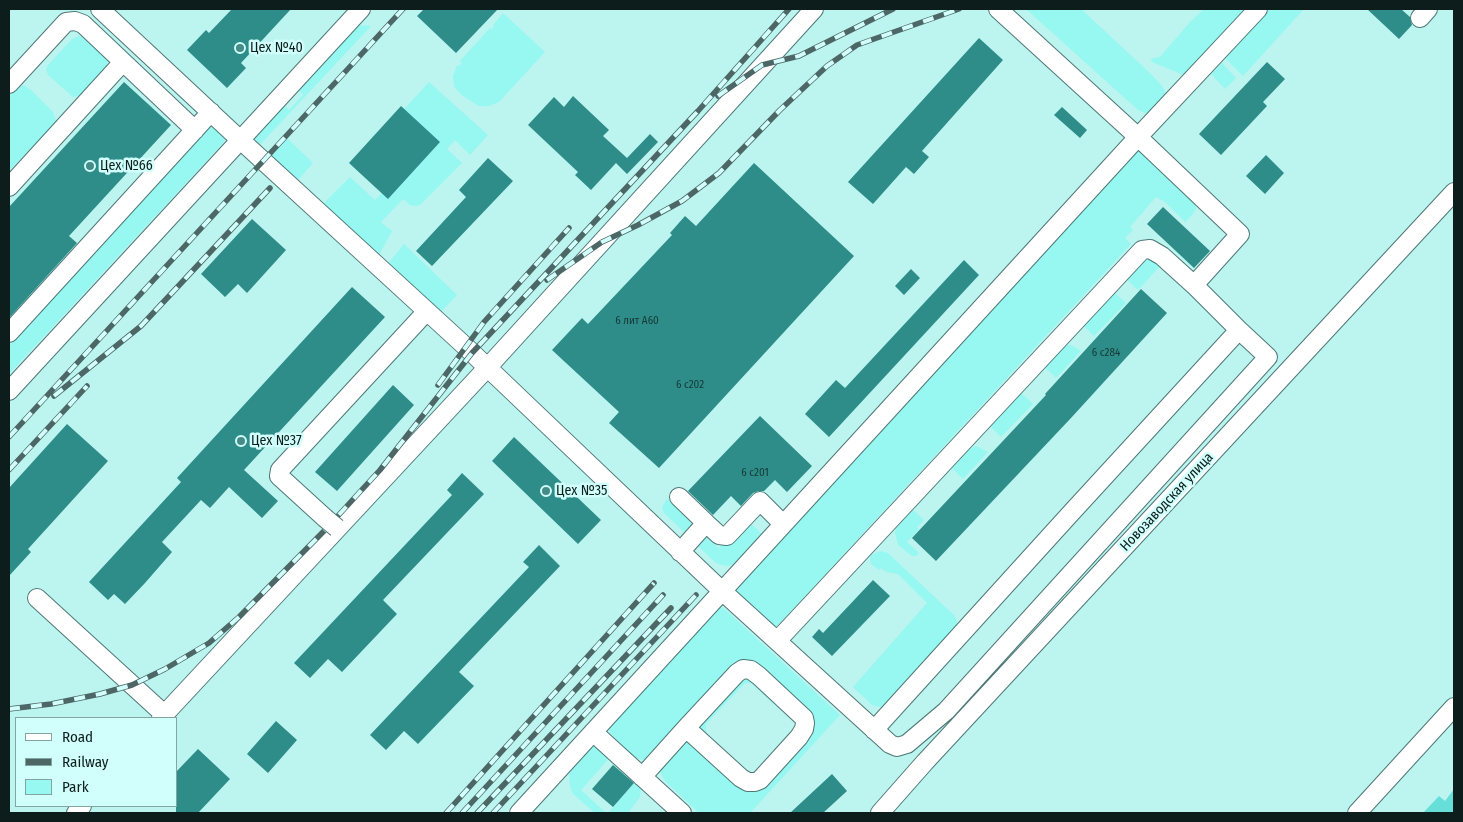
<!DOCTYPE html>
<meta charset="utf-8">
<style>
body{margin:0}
#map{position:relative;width:1463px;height:822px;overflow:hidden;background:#d1fffb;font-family:"Fira Sans Condensed",sans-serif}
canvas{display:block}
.frame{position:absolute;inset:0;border:10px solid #0c1d1c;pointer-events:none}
.legend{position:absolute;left:15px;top:717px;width:162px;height:90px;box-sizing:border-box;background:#d1fffb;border:1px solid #82a5a2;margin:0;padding:6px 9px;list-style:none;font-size:15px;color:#0c1d1c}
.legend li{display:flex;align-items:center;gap:10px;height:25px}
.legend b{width:25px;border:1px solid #82a5a2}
</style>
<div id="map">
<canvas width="1463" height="822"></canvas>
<div class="frame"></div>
<ul class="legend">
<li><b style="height:6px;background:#fff"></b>Road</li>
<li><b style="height:6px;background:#4c6765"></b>Railway</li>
<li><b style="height:14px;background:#97f8f1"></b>Park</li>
</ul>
</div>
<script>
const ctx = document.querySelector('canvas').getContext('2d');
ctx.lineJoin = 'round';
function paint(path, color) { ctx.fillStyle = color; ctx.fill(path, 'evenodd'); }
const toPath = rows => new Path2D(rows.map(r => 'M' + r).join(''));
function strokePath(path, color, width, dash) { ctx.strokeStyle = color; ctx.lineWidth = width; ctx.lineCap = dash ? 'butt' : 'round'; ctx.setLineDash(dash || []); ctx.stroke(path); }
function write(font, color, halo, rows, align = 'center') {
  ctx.font = font + ' "Fira Sans Condensed",sans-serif'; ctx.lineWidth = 5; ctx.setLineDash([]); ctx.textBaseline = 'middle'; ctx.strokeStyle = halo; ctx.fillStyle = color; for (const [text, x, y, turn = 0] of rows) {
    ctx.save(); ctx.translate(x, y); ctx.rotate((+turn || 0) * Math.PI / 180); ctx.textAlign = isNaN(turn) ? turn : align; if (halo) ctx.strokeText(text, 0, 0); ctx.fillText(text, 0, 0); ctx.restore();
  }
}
paint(toPath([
 [9,9,1454,9,1454,813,9,813],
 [16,718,176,718,176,806,16,806]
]), '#bcf4f0');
paint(toPath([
 [1026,9,1081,9,1151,74,1162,86,1166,93,1149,113,1145,113,1138,110],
 [1204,9,1246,9,1184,75,1152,62,1151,59,1160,57,1190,22],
 [1270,9,1304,9,1243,76,1225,58],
 [503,13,545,52,499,102,489,106,479,106,463,96,457,90,454,86,453,76,457,65,459,66,462,63,460,61,490,28,492,29,494,26,493,25],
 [357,25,371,26,256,149,254,143,254,135,281,103,289,110,303,95,296,87],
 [79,36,87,38,107,56,108,61,105,68,79,96,73,97,48,75,46,69,48,65,72,39],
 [1222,63,1236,78,1225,89,1211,74],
 [429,82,488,135,470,155,455,140,447,149,462,163,420,205,415,206,410,205,403,199,381,222,392,231,379,255,320,207,350,177,375,200,427,146,396,118],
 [19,85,25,86,31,90,53,112,57,124,30,154,27,152,9,171,9,92],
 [215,125,226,138,224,142,9,374,9,345,211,126],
 [287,138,313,163,297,181,268,159],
 [1137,148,1196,203,1196,209,1192,215,1185,222,1165,202,1156,197,1130,227,1133,230,1125,238,1131,244,778,625,772,627,736,600,734,587],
 [404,244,457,295,439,314,386,266],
 [1150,258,1162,264,1138,290,1125,278,1144,260],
 [1114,292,1126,303,1094,336,1083,325],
 [1068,345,1071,345,1081,351,1056,378,1045,367,1064,346],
 [1021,393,1033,404,1001,437,990,426],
 [976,446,988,452,963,479,952,468,969,449],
 [668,499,694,523,685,533,664,513,662,508,666,500],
 [913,510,924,520,917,527,919,529,907,542,919,553,916,556,912,556,898,545,895,532,896,528],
 [746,519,765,537,740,563,728,566,721,565,716,563,698,546,707,537,719,548],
 [881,551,888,553,891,556,955,616,958,626,887,705,880,707,872,705,853,687,927,603,898,574,886,572,881,568,879,570,871,564,870,558,871,555],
 [719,604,840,715,750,813,699,813,666,782,660,772,660,766,684,740,689,740,743,786,808,731,754,666,646,761,635,758,610,733,609,729,610,724],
 [742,674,778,700,774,704,751,683,745,683,706,724,706,730,707,734,727,753,725,756,698,731,698,725],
 [593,745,596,745,613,754,581,790,606,813,595,813,573,794,570,787,569,774,572,769],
 [637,780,641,788,640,797,628,813,608,813]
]), '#97f8f1');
paint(toPath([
 [1454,789,1454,813,1423,813,1439,796,1445,801]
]), '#65dfd8');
paint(toPath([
 [232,9,291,9,241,63,246,68,227,88,187,50,206,30,209,33],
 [424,9,498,9,456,53,417,16],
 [1367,9,1401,9,1410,17,1412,25,1399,39],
 [979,38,1003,60,922,151,929,157,914,174,906,167,873,204,848,182],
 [1267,62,1285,79,1263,102,1267,106,1221,155,1199,134],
 [124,82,171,125,69,236,77,243,9,318,9,207],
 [573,96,609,130,603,136,627,158,650,134,658,142,627,174,616,163,591,190,575,175,578,172,528,125,554,97,564,107],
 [401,106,440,142,388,199,349,163],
 [1062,107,1087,130,1080,138,1054,115],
 [1266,155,1284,173,1265,194,1246,176],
 [488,158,513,181,432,266,416,251,466,197,459,190],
 [754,163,854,256,659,468,609,423,619,412,552,350,582,318,588,324,672,235,670,233,685,216,696,226],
 [1163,207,1210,251,1194,268,1147,224],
 [252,219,286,250,247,293,238,284,225,297,201,274],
 [964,260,979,275,829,437,805,414,836,380,845,388],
 [911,269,920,278,904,295,895,286],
 [352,287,385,317,244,470,278,501,262,518,229,487,210,508,201,500,162,542,172,552,145,583,125,604,114,594,108,600,89,582,181,482,177,478],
 [1141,289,1167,313,1071,418,936,561,912,538,1046,395,1045,394],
 [393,385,414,405,337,491,315,472],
 [760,416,812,466,787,492,775,480,764,491,758,491,753,493,741,506,731,496,713,515,688,491],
 [67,424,108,461,28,549,31,552,9,576,9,488],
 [514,437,601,520,578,544,492,461],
 [462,473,484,494,383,600,397,614,342,672,328,659,310,678,294,663,452,495,447,490],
 [539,545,560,566,459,672,474,686,418,744,404,731,386,750,370,735,529,567,523,562],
 [873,580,890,596,832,656,812,637,819,629,823,633],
 [276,721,297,740,268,773,247,754],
 [198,749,230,779,198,813,176,813,176,772],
 [613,765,634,783,613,807,592,789],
 [832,774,847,791,823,813,790,813]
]), '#2e8d89');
const minor = toPath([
 [100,9,235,135,466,347,721,590,890,744,897,747,907,744,946,711,1268,357,1239,330],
 [1420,18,1428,9],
 [9,84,66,22,75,21,83,24,195,130],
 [9,187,123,62],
 [9,333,211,112],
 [9,391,361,9],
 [679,497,706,523],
 [325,518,279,476,280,470,427,311],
 [680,552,706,523,719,535,727,536,760,501,783,524],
 [37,598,165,715],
 [777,641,1142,250,1150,249,1162,256,1194,285],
 [161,718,487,368,814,9],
 [874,730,1071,513,1239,330,1194,285,1240,234,1138,137,998,9],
 [593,732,682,813],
 [642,777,686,728,737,673,743,669,751,670,759,676,804,718,805,723,804,729,799,737,760,780,755,782,748,782,741,778,686,728],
 [76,813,82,806],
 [519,813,1138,137,1258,9],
 [880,813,925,762,1454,192],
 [1357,813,1454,707]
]);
strokePath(minor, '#4e7876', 20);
strokePath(minor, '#fff', 18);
const rail = toPath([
 [718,96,762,65,799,56,893,9],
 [547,280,602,242,638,225,682,201,719,173,780,110,827,66,857,45,959,9],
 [438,385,484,322,569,228],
 [54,396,141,326,270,188],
 [9,437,403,9],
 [9,470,87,386],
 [9,709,51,704,100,694,132,685,165,669,209,643,239,617,324,531,380,470,472,353,698,111,789,9],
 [446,813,654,583],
 [462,813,663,595],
 [477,813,671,608],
 [493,813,696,595]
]);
strokePath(rail, '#4c6765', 5.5);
strokePath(rail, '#d1fffb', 4, [11]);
const minorBridge = toPath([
 [325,518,337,528]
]);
strokePath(minorBridge, '#4e7876', 20, []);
strokePath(minorBridge, '#fff', 18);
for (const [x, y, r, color] of [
 [240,48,5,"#458c88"],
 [90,166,5,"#458c88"],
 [241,441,5,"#458c88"],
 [546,491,5,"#458c88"]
]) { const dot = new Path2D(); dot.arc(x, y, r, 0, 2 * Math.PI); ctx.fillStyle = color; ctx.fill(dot); strokePath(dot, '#d1fffb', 2); }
write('11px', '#143937', null, [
 ["6 лит А60",637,321],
 ["6 с284",1106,353],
 ["6 с202",690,385],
 ["6 с201",755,473]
]);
write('14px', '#0c1d1c', '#d1fffb', [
 ["Цех №40",250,48],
 ["Цех №66",100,166],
 ["Цех №37",251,441],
 ["Цех №35",556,491]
], 'left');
write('14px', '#0c1d1c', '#d1fffb', [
 ["Новозаводская улица",1167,502,-47]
]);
</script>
